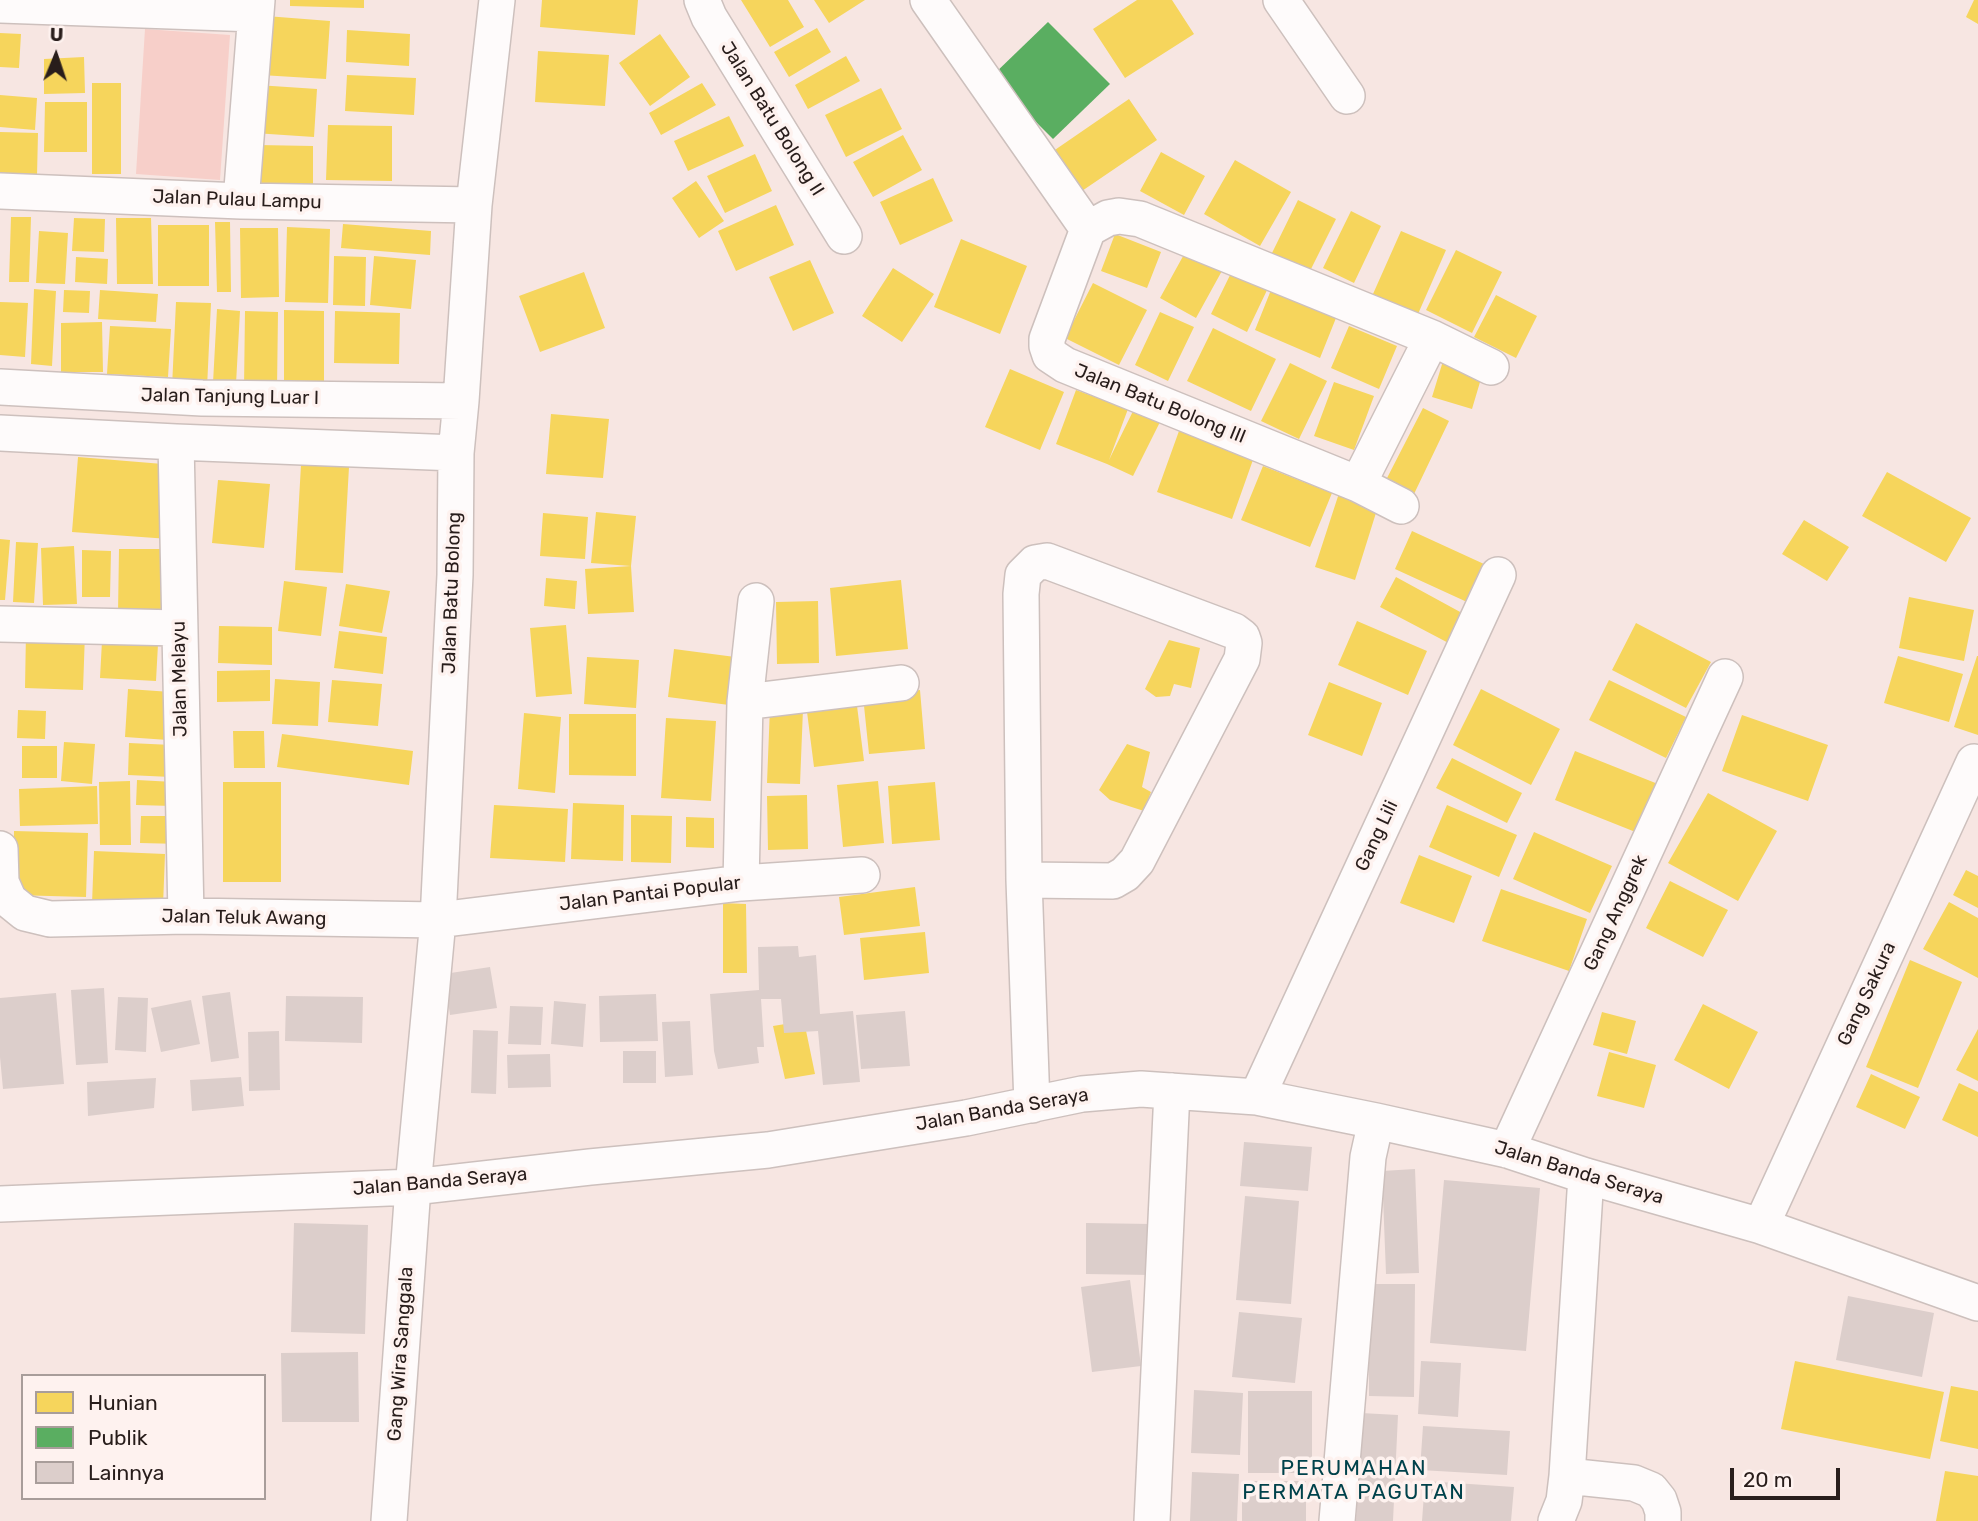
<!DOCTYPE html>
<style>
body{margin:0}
#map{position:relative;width:1978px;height:1521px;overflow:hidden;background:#f7e6e2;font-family:Rubik,sans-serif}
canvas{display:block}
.legend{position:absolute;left:21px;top:1374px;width:245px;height:126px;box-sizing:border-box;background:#fef2ef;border:2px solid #a89d9a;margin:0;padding:9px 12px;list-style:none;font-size:21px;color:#281d1b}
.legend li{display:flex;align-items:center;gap:14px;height:35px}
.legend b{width:35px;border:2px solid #a89d9a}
.north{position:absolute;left:21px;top:21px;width:70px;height:70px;-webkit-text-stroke:5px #fef2ef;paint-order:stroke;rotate:2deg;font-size:19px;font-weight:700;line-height:28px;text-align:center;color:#281d1b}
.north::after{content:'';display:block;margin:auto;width:24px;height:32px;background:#281d1b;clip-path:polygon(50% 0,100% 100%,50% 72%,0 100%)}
.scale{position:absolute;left:1730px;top:1468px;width:110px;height:32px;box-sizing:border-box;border:4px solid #281d1b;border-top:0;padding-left:9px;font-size:21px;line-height:24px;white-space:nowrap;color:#281d1b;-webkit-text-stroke:5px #fef2ef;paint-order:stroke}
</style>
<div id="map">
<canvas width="1978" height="1521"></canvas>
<ul class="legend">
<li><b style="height:19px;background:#f6d55c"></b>Hunian</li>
<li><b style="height:19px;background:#5aae61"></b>Publik</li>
<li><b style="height:19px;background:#dccecb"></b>Lainnya</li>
</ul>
<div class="north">U</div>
<div class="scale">20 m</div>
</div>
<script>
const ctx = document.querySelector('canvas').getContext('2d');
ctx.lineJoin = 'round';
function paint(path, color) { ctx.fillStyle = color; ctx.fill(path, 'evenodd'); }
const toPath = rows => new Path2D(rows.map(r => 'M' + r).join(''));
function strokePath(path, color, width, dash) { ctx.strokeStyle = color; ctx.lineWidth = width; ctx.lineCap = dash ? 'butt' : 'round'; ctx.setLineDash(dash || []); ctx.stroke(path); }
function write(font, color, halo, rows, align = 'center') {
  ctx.font = font + ' Rubik,sans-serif'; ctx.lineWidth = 7; ctx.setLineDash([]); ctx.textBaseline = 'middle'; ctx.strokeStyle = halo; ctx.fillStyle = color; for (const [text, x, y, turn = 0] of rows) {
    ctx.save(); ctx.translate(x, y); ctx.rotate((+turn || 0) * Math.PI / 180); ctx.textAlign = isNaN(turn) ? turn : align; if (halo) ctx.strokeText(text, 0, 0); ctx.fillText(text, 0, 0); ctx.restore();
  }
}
paint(toPath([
 [145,29,230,35,220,180,136,174]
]), '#f7cfc9');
paint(toPath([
 [290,0,364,0,364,8,290,6],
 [542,0,638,0,635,35,540,27],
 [741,0,788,0,804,27,770,47],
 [814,0,865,0,829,23],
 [1137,0,1172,0,1194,34,1125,78,1093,29],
 [1974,0,1978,0,1978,24,1966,17],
 [266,16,330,21,326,79,261,75],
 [817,28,831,52,789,77,774,52],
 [347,30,410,34,409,66,346,62],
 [0,33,21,34,19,68,0,67],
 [660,34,690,77,650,106,619,63],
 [538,51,609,55,605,106,535,102],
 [846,56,860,81,808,109,795,85],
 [84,57,85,93,44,94,44,59],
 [347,75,416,78,414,115,345,111],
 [92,83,121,83,121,174,92,174],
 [702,83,716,105,661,135,649,113],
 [257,85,317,89,314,137,254,133],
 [881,88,902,129,846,157,825,115],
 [0,95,37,98,35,130,0,127],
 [1129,99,1157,140,1076,195,1049,154],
 [45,102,87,102,87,152,44,152],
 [729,116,744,146,688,171,674,141],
 [328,125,392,126,392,181,326,180],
 [0,132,38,133,37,176,0,176],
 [903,135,922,170,873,197,853,162],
 [258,145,313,146,313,187,257,186],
 [1161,152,1205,176,1184,215,1140,191],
 [755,154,772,191,725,213,707,176],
 [1235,160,1291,192,1260,246,1204,214],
 [933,178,953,221,900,245,880,202],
 [696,181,724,221,699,238,672,198],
 [1298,200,1336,219,1310,271,1272,253],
 [776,205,794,245,736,271,718,231],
 [1351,211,1381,226,1354,283,1323,268],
 [11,217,31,217,29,282,9,282],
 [74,218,105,219,104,252,72,251],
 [116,218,151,218,153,284,117,284],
 [215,222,230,222,231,292,217,292],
 [343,224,431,231,430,255,341,248],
 [158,225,209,225,209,286,158,286],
 [287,227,330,229,328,303,285,302],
 [240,228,278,228,279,297,241,298],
 [39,231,68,233,65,284,36,283],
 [1401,231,1446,250,1418,314,1373,294],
 [1115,234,1161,252,1147,288,1101,271],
 [961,239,1027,266,1000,334,934,307],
 [1187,249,1223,269,1196,318,1160,298],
 [1456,250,1502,272,1472,333,1426,310],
 [334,256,366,257,365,306,333,305],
 [374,256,416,260,411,309,370,305],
 [76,257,108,259,107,284,75,282],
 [810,260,834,313,793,331,769,277],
 [893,268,934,294,902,342,862,316],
 [1233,269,1269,286,1247,332,1211,314],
 [584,272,605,328,540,352,519,296],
 [1093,283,1147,310,1119,365,1065,338],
 [34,289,56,291,52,366,31,364],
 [64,290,90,291,89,313,63,312],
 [100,290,158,294,156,322,98,319],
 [1271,290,1336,318,1320,358,1255,330],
 [1496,295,1537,316,1516,358,1474,337],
 [0,302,28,303,25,357,0,355],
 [176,302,211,303,207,388,172,387],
 [217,309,240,311,236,384,213,383],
 [284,310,324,311,324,389,284,388],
 [245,311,278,312,277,389,244,388],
 [335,311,400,313,399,364,334,363],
 [1160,312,1194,327,1168,381,1135,365],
 [102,322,103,372,61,372,61,323],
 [110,326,171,329,168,377,107,374],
 [1349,326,1397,346,1379,389,1331,368],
 [1213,328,1276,359,1251,411,1187,381],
 [1443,361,1483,372,1472,409,1432,397],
 [1290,363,1327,381,1299,439,1261,421],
 [1010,369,1064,392,1040,450,985,427],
 [1334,382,1374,396,1354,450,1314,436],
 [1076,390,1128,409,1109,460,1136,405,1162,418,1133,476,1107,464,1056,444],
 [1423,408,1449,421,1414,494,1386,480],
 [551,414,609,419,603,478,546,474],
 [1179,431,1254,457,1232,519,1157,492],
 [78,457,175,465,169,539,72,532],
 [301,465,349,467,343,573,295,570],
 [1263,466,1332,493,1310,547,1241,520],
 [1887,472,1971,518,1946,562,1862,516],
 [218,480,270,484,264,548,212,543],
 [1341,487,1380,500,1355,580,1315,567],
 [596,512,636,516,631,566,591,563],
 [543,513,588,517,585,559,540,556],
 [1804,520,1849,547,1827,581,1782,554],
 [1412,531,1484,564,1467,602,1395,569],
 [0,539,10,540,5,600,0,600],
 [16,542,38,543,34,603,13,602],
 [74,546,77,604,43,605,41,548],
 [119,549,174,549,172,614,118,613],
 [82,550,111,551,110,597,82,597],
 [631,566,634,612,588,614,585,569],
 [1396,577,1473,619,1458,648,1380,607],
 [546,578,577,581,575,609,544,606],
 [901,580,908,649,836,656,830,588],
 [284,581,327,587,321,636,278,631],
 [346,584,390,591,382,633,339,626],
 [1909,597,1974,610,1964,661,1899,648],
 [818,601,819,663,777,664,776,602],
 [1357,621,1427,651,1408,695,1338,665],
 [1636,623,1711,662,1686,708,1612,670],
 [566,625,572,694,536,697,530,628],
 [219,626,272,627,272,665,218,663],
 [339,631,387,637,383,674,334,668],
 [26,632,85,633,83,690,25,688],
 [1169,640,1200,648,1191,688,1174,684,1170,696,1156,697,1145,689],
 [102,641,158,644,156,681,100,678],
 [674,649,735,657,729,705,668,697],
 [1898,656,1963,674,1949,722,1884,703],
 [1977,656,1978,656,1978,735,1954,727],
 [587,657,639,660,636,708,584,704],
 [270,670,270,701,217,702,217,671],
 [275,679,320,682,318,726,272,724],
 [332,680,382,684,378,726,328,722],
 [1609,680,1686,717,1666,758,1589,720],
 [1329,682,1382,703,1362,756,1308,735],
 [128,689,171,692,168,740,125,737],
 [1481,689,1560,729,1531,785,1453,745],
 [920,690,925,749,869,754,863,696],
 [856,698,864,761,814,767,806,704],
 [770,707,803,709,800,784,767,783],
 [18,710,46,711,45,739,17,738],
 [524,713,561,717,555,793,518,789],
 [569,714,636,714,636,776,569,775],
 [1742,715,1828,745,1808,801,1722,771],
 [666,718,716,721,711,801,661,798],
 [233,731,264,731,265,768,234,768],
 [282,734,413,751,409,785,277,767],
 [64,742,95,744,92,784,61,781],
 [129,743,172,745,171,777,128,775],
 [1127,744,1150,752,1142,787,1151,792,1144,811,1110,800,1099,790],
 [22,746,57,746,57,778,22,778],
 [1575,751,1663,786,1643,835,1555,800],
 [1452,758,1522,793,1507,823,1436,788],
 [137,780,174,782,173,806,136,805],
 [130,781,131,845,100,845,99,782],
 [878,781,884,843,843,847,837,785],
 [223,782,281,782,281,882,223,882],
 [935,782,940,840,892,844,888,786],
 [97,786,98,824,20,826,19,789],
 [1708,793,1777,831,1738,901,1668,863],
 [807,795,808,849,768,850,767,796],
 [573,803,624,805,623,861,571,859],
 [494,805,568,809,565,862,490,858],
 [1447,805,1517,835,1499,877,1429,847],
 [631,815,672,816,671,863,631,862],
 [141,816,182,816,181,844,140,843],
 [686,817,714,818,714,848,686,847],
 [14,831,88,833,86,897,13,895],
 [1534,832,1612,866,1590,913,1513,879],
 [94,851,165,854,163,906,92,904],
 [1419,855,1472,876,1454,923,1400,903],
 [1966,870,1978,876,1978,908,1953,895],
 [1670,881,1728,910,1703,957,1646,928],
 [915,887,920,926,844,935,839,897],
 [1501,889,1587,919,1569,971,1482,941],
 [1949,902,1978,918,1978,978,1923,949],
 [723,903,746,904,747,973,723,973],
 [925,932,929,973,864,980,860,938],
 [1910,960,1962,982,1918,1088,1866,1067],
 [1703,1004,1758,1032,1729,1089,1674,1060],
 [1602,1012,1636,1021,1627,1054,1593,1045],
 [804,1021,815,1074,785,1079,773,1026],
 [1978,1029,1978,1081,1956,1070],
 [1609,1052,1656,1065,1644,1108,1597,1096],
 [1871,1074,1920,1097,1905,1129,1856,1107],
 [1959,1083,1978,1092,1978,1137,1942,1120],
 [1795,1361,1944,1392,1930,1459,1781,1429],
 [1951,1386,1978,1391,1978,1449,1940,1441],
 [1945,1471,1978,1476,1978,1521,1936,1521]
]), '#f6d55c');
paint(toPath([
 [1048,22,1110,84,1053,139,991,77]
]), '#5aae61');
paint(toPath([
 [798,946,799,957,816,955,820,1014,853,1011,860,1082,823,1085,818,1031,784,1033,781,999,761,999,764,1047,757,1047,759,1063,718,1069,714,1051,710,994,759,990,758,947],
 [490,967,497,1008,450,1015,444,974],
 [104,988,108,1063,76,1065,71,990],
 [230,992,239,1058,211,1062,202,996],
 [56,993,64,1084,3,1089,0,1057,0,998],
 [656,994,658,1041,600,1042,599,996],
 [286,996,363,997,362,1043,285,1041],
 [118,997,148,998,146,1052,115,1050],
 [191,1000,200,1044,161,1052,151,1008],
 [554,1001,586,1004,583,1047,551,1044],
 [510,1006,543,1007,541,1045,508,1044],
 [905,1011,910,1066,861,1069,856,1015],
 [690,1021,693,1075,665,1077,662,1022],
 [473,1030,498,1031,496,1094,471,1093],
 [279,1031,280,1090,249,1091,248,1032],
 [623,1051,656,1051,656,1083,623,1083],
 [550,1054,551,1087,508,1088,507,1055],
 [241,1077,244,1106,192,1111,190,1080],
 [156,1078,154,1108,88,1116,87,1082],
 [1244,1142,1312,1147,1308,1191,1240,1186],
 [1415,1169,1419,1273,1386,1274,1382,1171],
 [1444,1180,1540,1188,1526,1351,1430,1343],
 [1245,1196,1299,1201,1291,1304,1236,1300],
 [294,1223,368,1225,365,1334,291,1332],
 [1086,1223,1151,1224,1151,1275,1086,1274],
 [1130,1280,1141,1366,1092,1372,1081,1287],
 [1369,1284,1415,1284,1414,1397,1369,1396],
 [1848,1296,1934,1313,1922,1377,1836,1360],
 [1239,1312,1302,1318,1295,1383,1232,1377],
 [358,1352,359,1422,282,1422,281,1353],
 [1421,1361,1461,1363,1458,1417,1418,1414],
 [1194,1390,1243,1393,1240,1455,1191,1453],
 [1248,1391,1312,1391,1312,1473,1248,1473],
 [1361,1413,1398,1415,1393,1521,1356,1521],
 [1423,1426,1510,1431,1507,1475,1420,1470],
 [1192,1472,1239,1474,1237,1521,1190,1521],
 [1242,1481,1306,1481,1306,1521,1242,1521],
 [1425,1481,1514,1487,1511,1521,1422,1521]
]), '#dccecb');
const minor = toPath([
 [702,0,709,17,844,236],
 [928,0,1088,229,1047,339,1047,346,1050,355,1065,365,1358,484,1401,506],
 [1281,0,1347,96],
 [0,5,256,14],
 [0,191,241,201,474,205],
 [241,201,257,0],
 [1088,229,1108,218,1119,216,1140,219,1432,338,1491,367],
 [0,387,202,398,461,401],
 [0,433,176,442,456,453],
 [176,442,186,916],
 [1358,484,1432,338],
 [0,624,179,628],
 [745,702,901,683],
 [0,849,1,882,9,900,25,913,50,919,186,916,438,920,741,883,862,875],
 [1024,880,1113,881,1125,874,1137,861,1242,659,1244,643,1242,637,1234,631,1047,561,1035,563,1023,575,1021,594,1024,880,1032,1105],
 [741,883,745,702,756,601],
 [1257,1097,1498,575],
 [1507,1150,1725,677],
 [0,1204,413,1187,590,1167,768,1150,966,1118,1082,1094,1141,1089,1257,1097,1376,1121,1507,1150,1586,1176,1761,1226,1978,1303],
 [1761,1226,1974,762],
 [1567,1476,1634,1483,1651,1490,1659,1500,1663,1512,1663,1521],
 [389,1521,413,1187,438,920,455,575,456,453,461,401,474,205,497,0],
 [1152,1521,1172,1091],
 [1337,1521,1368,1157,1376,1121],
 [1556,1521,1564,1501,1567,1476,1586,1176]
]);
strokePath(minor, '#cdc0bd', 38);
strokePath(minor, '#fefbfb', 35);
write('19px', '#281d1b', '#fef2ef', [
 ["Jalan Batu Bolong II",772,119,58],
 ["Jalan Pulau Lampu",237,200,2],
 ["Jalan Tanjung Luar I",230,397,1],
 ["Jalan Batu Bolong III",1160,404,22],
 ["Jalan Batu Bolong",452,593,-88],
 ["Jalan Melayu",180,679,-91],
 ["Gang Lili",1377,836,-65],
 ["Jalan Pantai Popular",650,894,-7],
 ["Gang Anggrek",1616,913,-65],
 ["Jalan Teluk Awang",244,918,1],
 ["Gang Sakura",1867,994,-65],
 ["Jalan Banda Seraya",1002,1110,-10],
 ["Jalan Banda Seraya",1579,1173,17],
 ["Jalan Banda Seraya",440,1182,-5],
 ["Gang Wira Sanggala",401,1354,-86]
]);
ctx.letterSpacing = '2px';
write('21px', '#00424b', '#fef2ef', [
 ["PERUMAHAN",1354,1469],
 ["PERMATA PAGUTAN",1354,1493]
]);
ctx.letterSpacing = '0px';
</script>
